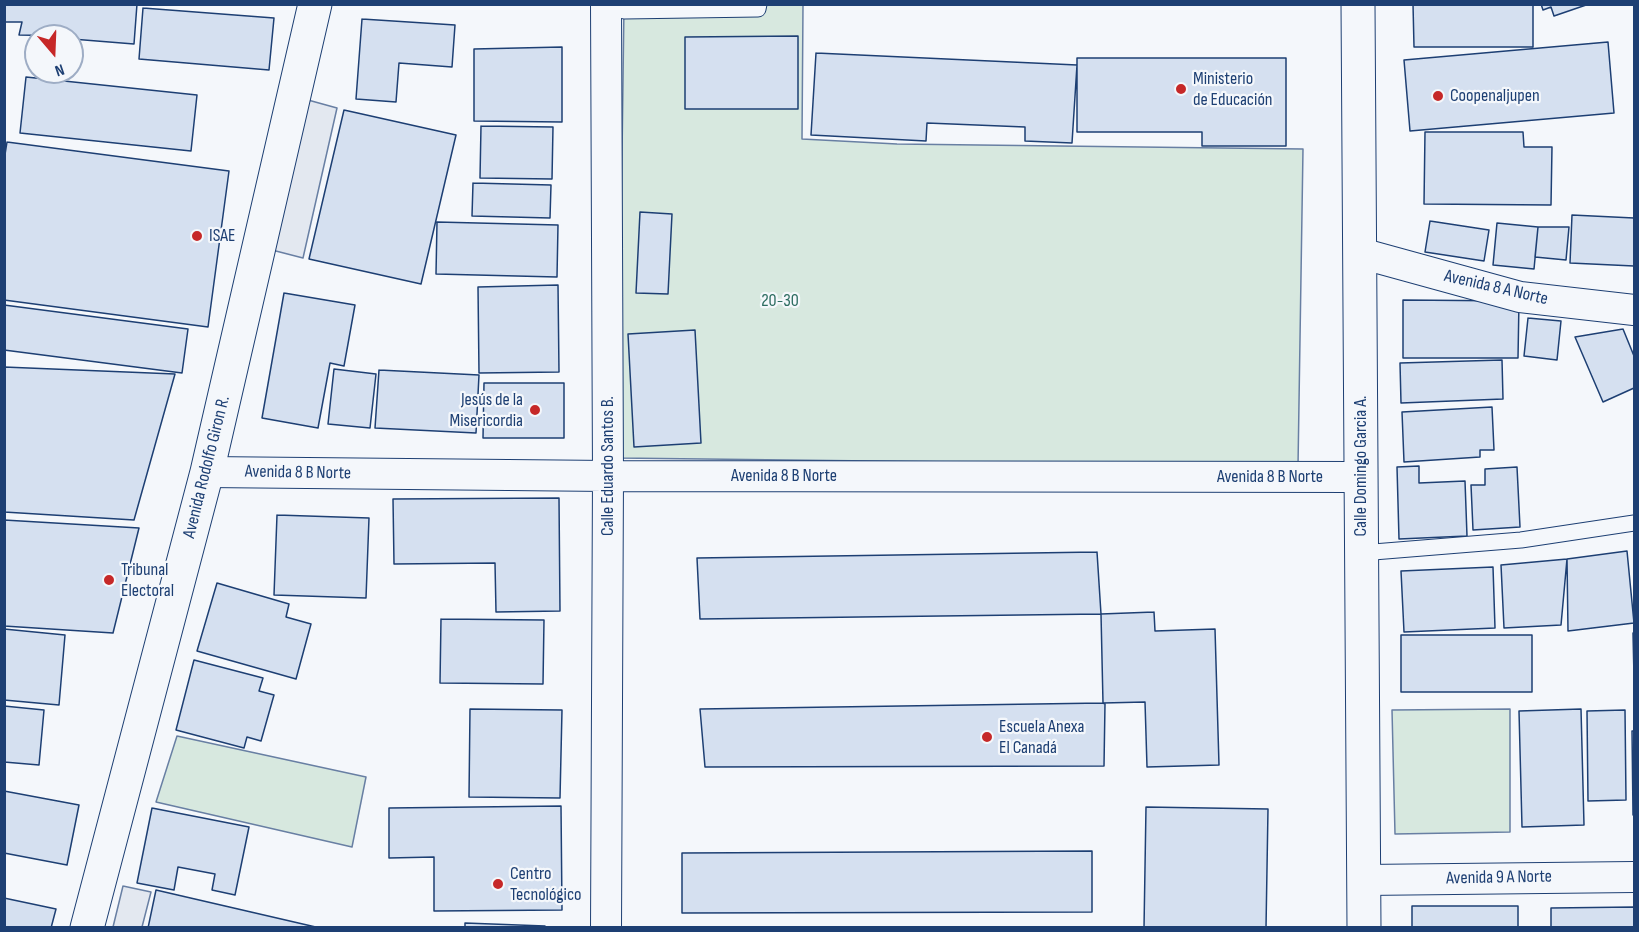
<!DOCTYPE html>
<meta charset="utf-8">
<style>
body{margin:0}
#map{position:relative;width:1639px;height:932px;overflow:hidden;background:#f4f7fb;font-family:"Sofia Sans Condensed",sans-serif}
canvas{display:block}
.frame{position:absolute;inset:0;border:6px solid #1d3f73;pointer-events:none}
.north{position:absolute;left:24px;top:24px;width:60px;height:60px;box-sizing:border-box;background:#f4f7fb;border:2px solid #9eadc5;border-radius:50%;rotate:161deg;font-size:16px;font-weight:700;line-height:24px;text-align:center;color:#1d3f73}
.north::after{content:'';display:block;margin:auto;width:21px;height:27px;background:#c62828;clip-path:polygon(50% 0,100% 100%,50% 72%,0 100%)}
</style>
<div id="map">
<canvas width="1639" height="932"></canvas>
<div class="frame"></div>
<div class="north">N</div>
</div>
<script>
const ctx = document.querySelector('canvas').getContext('2d');
ctx.lineJoin = 'round';
function paint(path, color) { ctx.fillStyle = color; ctx.fill(path, 'evenodd'); }
const toPath = rows => new Path2D(rows.map(r => 'M' + r).join(''));
function strokePath(path, color, width, dash) { ctx.strokeStyle = color; ctx.lineWidth = width; ctx.lineCap = dash ? 'butt' : 'round'; ctx.setLineDash(dash || []); ctx.stroke(path); }
function write(font, color, halo, rows, align = 'center') {
  ctx.font = font + ' "Sofia Sans Condensed",sans-serif'; ctx.lineWidth = 4.5; ctx.setLineDash([]); ctx.textBaseline = 'middle'; ctx.strokeStyle = halo; ctx.fillStyle = color; for (const [text, x, y, turn = 0] of rows) {
    ctx.save(); ctx.translate(x, y); ctx.rotate((+turn || 0) * Math.PI / 180); ctx.textAlign = isNaN(turn) ? turn : align; if (halo) ctx.strokeText(text, 0, 0); ctx.fillText(text, 0, 0); ctx.restore();
  }
}
const green = toPath([
 [624,5,803,5,802,139,897,144,1303,149,1298,466,618,458,624,5],
 [1510,709,1510,832,1395,834,1392,710,1510,709],
 [177,736,366,777,352,847,156,802,177,736]
]);
paint(green, '#d7e8df');
strokePath(green, '#687fa3', 1.5);
const parking = toPath([
 [308,100,337,108,303,258,272,250,308,100],
 [123,886,151,892,142,927,113,927,123,886]
]);
paint(parking, '#e3e8f0');
strokePath(parking, '#687fa3', 1.5);
const building = toPath([
 [4,4,137,4,134,44,72,39,72,36,19,35,22,22,4,22,4,4],
 [1413,4,1533,4,1533,47,1414,47,1413,4],
 [1541,4,1589,4,1554,16,1551,7,1543,10,1541,4],
 [143,8,274,18,269,70,139,59,143,8],
 [362,19,455,25,452,67,399,63,396,102,356,99,362,19],
 [798,36,798,109,685,109,685,37,798,36],
 [1608,42,1614,113,1410,131,1404,60,1608,42],
 [562,47,562,122,474,121,474,49,562,47],
 [816,53,1077,65,1072,143,1025,141,1025,127,927,123,926,141,811,135,816,53],
 [1077,58,1286,58,1286,146,1202,146,1202,132,1077,132,1077,58],
 [26,77,197,95,191,151,20,133,26,77],
 [344,110,456,135,421,284,309,259,344,110],
 [481,126,553,127,552,179,480,178,481,126],
 [1425,132,1523,132,1524,147,1552,147,1551,205,1424,204,1425,132],
 [7,142,229,171,208,327,4,300,4,161,7,142],
 [473,183,551,185,550,218,472,216,473,183],
 [640,212,672,214,668,294,636,293,640,212],
 [1572,215,1634,218,1634,266,1570,263,1572,215],
 [1430,221,1489,230,1484,261,1425,252,1430,221],
 [437,222,558,225,557,277,436,274,437,222],
 [1497,223,1538,227,1534,269,1493,265,1497,223],
 [1538,227,1569,227,1566,260,1535,257,1538,227],
 [558,285,559,372,479,373,478,287,558,285],
 [284,293,355,305,344,366,330,363,318,428,262,418,284,293],
 [1403,300,1519,301,1518,358,1403,358,1403,300],
 [4,305,188,329,182,373,4,350,4,305],
 [1528,318,1561,321,1557,360,1524,356,1528,318],
 [1623,329,1634,356,1634,388,1603,402,1575,337,1623,329],
 [695,330,701,443,634,447,628,334,695,330],
 [1502,360,1503,399,1401,403,1400,363,1502,360],
 [4,367,175,374,134,520,4,512,4,367],
 [334,369,376,374,370,428,328,424,334,369],
 [379,370,479,375,476,433,375,428,379,370],
 [484,383,564,383,564,438,483,438,484,383],
 [1492,407,1494,450,1480,450,1480,457,1404,462,1402,412,1492,407],
 [1419,466,1419,483,1465,481,1467,536,1399,539,1397,467,1419,466],
 [1517,467,1520,527,1473,530,1471,485,1485,485,1485,469,1517,467],
 [559,498,560,611,496,612,495,563,394,564,393,499,559,498],
 [277,515,369,518,366,598,274,595,277,515],
 [4,520,139,528,113,633,4,626,4,520],
 [1627,551,1634,623,1568,631,1567,559,1627,551],
 [1097,552,1101,614,700,619,697,558,1097,552],
 [1567,559,1561,625,1504,628,1501,565,1567,559],
 [1493,567,1495,628,1404,632,1401,571,1493,567],
 [217,583,289,604,286,617,311,624,296,679,197,651,217,583],
 [1154,612,1155,631,1215,629,1219,765,1147,767,1145,702,1103,703,1101,614,1154,612],
 [441,619,544,620,543,684,440,683,441,619],
 [4,629,65,635,59,705,4,700,4,629],
 [1633,633,1634,633,1634,677,1633,633],
 [1401,635,1532,635,1532,692,1401,692,1401,635],
 [194,660,263,678,259,691,274,695,261,741,247,737,244,748,176,730,194,660],
 [1103,703,1105,704,1104,766,705,767,700,709,1103,703],
 [4,706,44,710,39,765,4,762,4,706],
 [470,709,562,710,560,798,469,797,470,709],
 [1581,709,1584,825,1522,827,1519,711,1581,709],
 [1625,710,1626,800,1588,801,1587,711,1625,710],
 [1632,731,1634,731,1634,815,1633,815,1632,731],
 [4,791,79,805,67,865,4,853,4,791],
 [561,806,562,910,434,911,434,857,389,858,389,808,561,806],
 [1146,807,1268,809,1266,928,1144,928,1146,807],
 [152,808,249,827,235,895,212,890,215,874,178,867,174,890,137,883,152,808],
 [1092,851,1092,912,682,913,682,853,1092,851],
 [156,890,320,928,148,928,156,890],
 [4,898,56,909,51,928,4,928,4,898],
 [1412,906,1518,906,1518,928,1412,928,1412,906],
 [1634,907,1634,928,1551,928,1551,908,1634,907],
 [465,923,545,926,545,928,465,928,465,923]
]);
paint(building, '#d5e0f0');
strokePath(building, '#1d3f73', 1.5);
const service = toPath([
 [624,11,758,9,759,4],
 [1361,553,1521,540,1634,523]
]);
const minor = toPath([
 [1360,253,1520,297,1634,310],
 [207,472,608,476,1361,477],
 [1364,880,1634,877],
 [606,928,608,476,606,4]
]);
const secondary = toPath([
 [1358,4,1364,928],
 [87,928,207,472,315,4]
]);
strokePath(service, '#1d3f73', 17);
strokePath(minor, '#1d3f73', 32);
strokePath(secondary, '#1d3f73', 35);
strokePath(service, '#f4f7fb', 15);
strokePath(minor, '#f4f7fb', 30);
strokePath(secondary, '#f4f7fb', 33);
for (const [x, y, r, color] of [
 [1181,89,6,"#c62828"],
 [1438,96,6,"#c62828"],
 [197,236,6,"#c62828"],
 [535,410,6,"#c62828"],
 [109,580,6,"#c62828"],
 [987,737,6,"#c62828"],
 [498,884,6,"#c62828"]
]) { const dot = new Path2D(); dot.arc(x, y, r, 0, 2 * Math.PI); ctx.fillStyle = color; ctx.fill(dot); strokePath(dot, '#f4f7fb', 2); }
write('18px', '#1d3f73', '#f4f7fb', [
 ["Ministerio",1193,79],
 ["de Educación",1193,100],
 ["Coopenaljupen",1450,96],
 ["ISAE",209,236],
 ["Jesús de la",523,400,"right"],
 ["Misericordia",523,421,"right"],
 ["Tribunal",121,570],
 ["Electoral",121,591],
 ["Escuela Anexa",999,727],
 ["El Canadá",999,748],
 ["Centro",510,874],
 ["Tecnológico",510,895]
], 'left');
write('18px', '#1d3f73', '#f4f7fb', [
 ["Avenida 8 A Norte",1496,288,13],
 ["Calle Eduardo Santos B.",608,466,-90],
 ["Calle Domingo Garcia A.",1361,466,-90],
 ["Avenida Rodolfo Giron R.",207,467,-76],
 ["Avenida 8 B Norte",298,473,1],
 ["Avenida 8 B Norte",784,476],
 ["Avenida 8 B Norte",1270,477],
 ["Avenida 9 A Norte",1499,878,-1]
]);
write('18px', '#2c6c60', '#f4f7fb', [
 ["20-30",780,301]
]);
</script>
